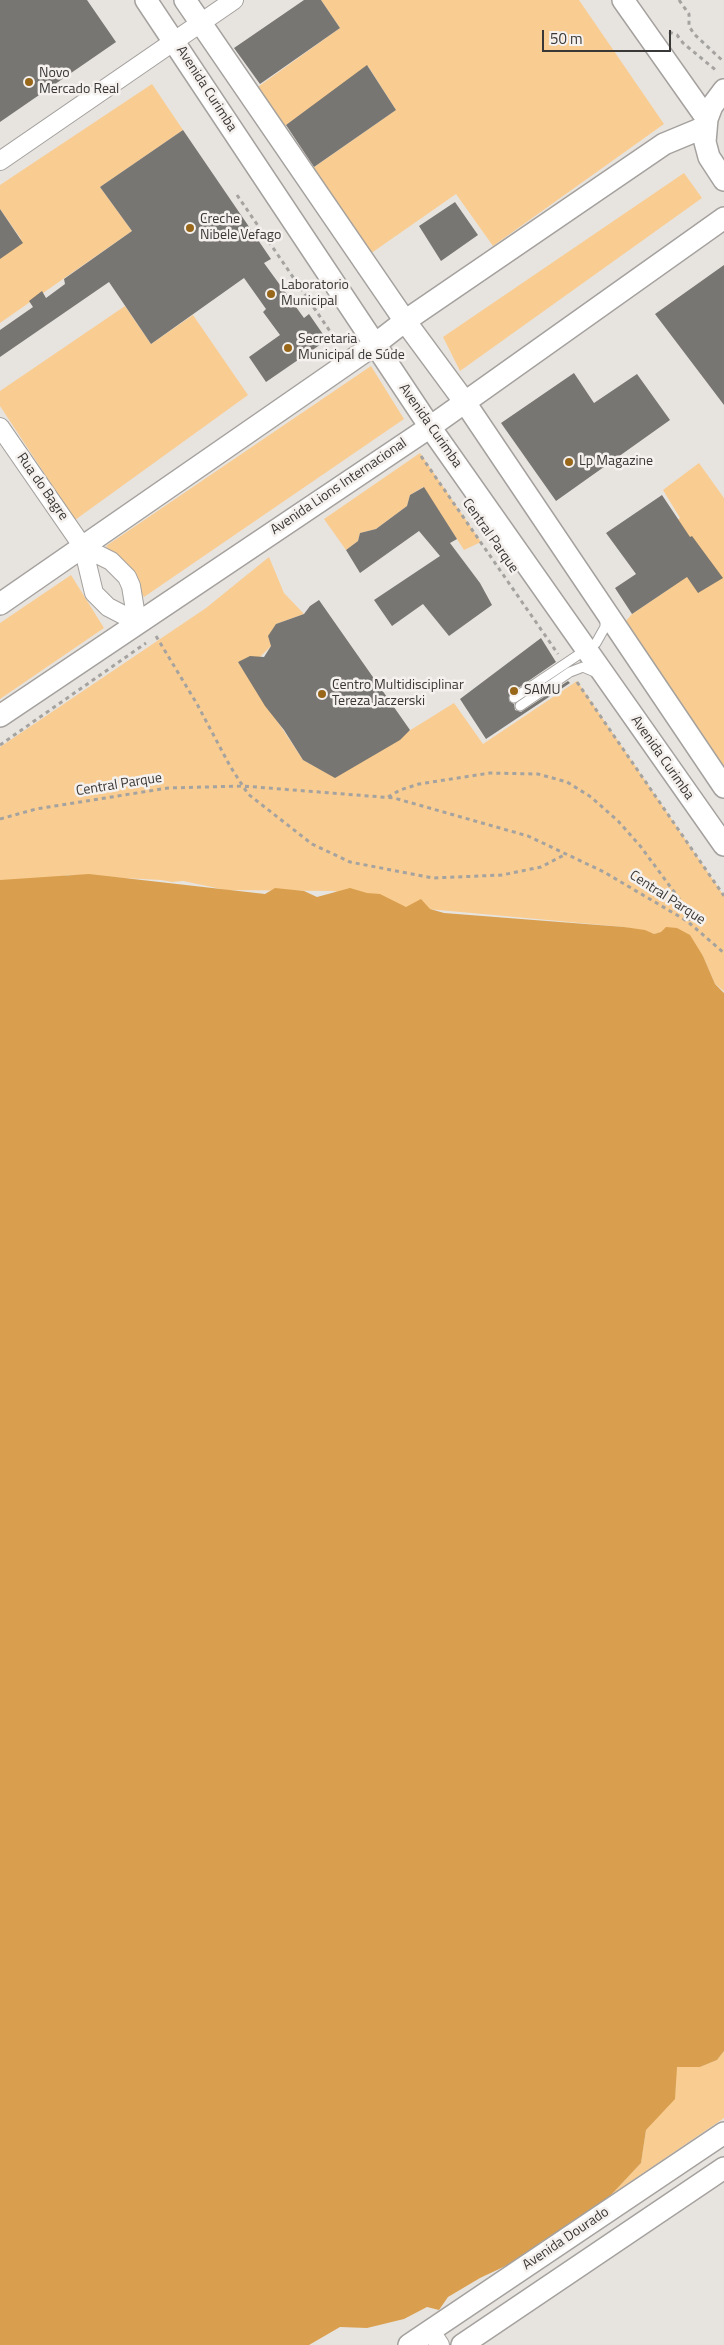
<!DOCTYPE html>
<meta charset="utf-8">
<style>
body{margin:0}
#map{position:relative;width:724px;height:2345px;overflow:hidden;background:#e7e4e0;font-family:"Titillium Web",sans-serif}
canvas{display:block}
.scale{position:absolute;left:542px;top:30px;width:129px;height:22px;box-sizing:border-box;border:2px solid #3a3837;border-top:0;padding-left:6px;font-size:15px;line-height:18px;white-space:nowrap;color:#3a3837;-webkit-text-stroke:4px #f4f1ee;paint-order:stroke}
</style>
<div id="map">
<canvas width="724" height="2345"></canvas>
<div class="scale">50 m</div>
</div>
<script>
const ctx = document.querySelector('canvas').getContext('2d');
ctx.lineJoin = 'round';
function paint(path, color) { ctx.fillStyle = color; ctx.fill(path, 'evenodd'); }
const toPath = rows => new Path2D(rows.map(r => 'M' + r).join(''));
function strokePath(path, color, width, dash) { ctx.strokeStyle = color; ctx.lineWidth = width; ctx.lineCap = dash ? 'butt' : 'round'; ctx.setLineDash(dash || []); ctx.stroke(path); }
function write(font, color, halo, rows, align = 'center') {
  ctx.font = font + ' "Titillium Web",sans-serif'; ctx.lineWidth = 5; ctx.setLineDash([]); ctx.textBaseline = 'middle'; ctx.strokeStyle = halo; ctx.fillStyle = color; for (const [text, x, y, turn = 0] of rows) {
    ctx.save(); ctx.translate(x, y); ctx.rotate((+turn || 0) * Math.PI / 180); ctx.textAlign = isNaN(turn) ? turn : align; if (halo) ctx.strokeText(text, 0, 0); ctx.fillText(text, 0, 0); ctx.restore();
  }
}
paint(toPath([
 [321,0,579,0,664,124,493,246,456,194,370,254,310,170,396,110,368,66,282,128,255,89,340,28],
 [152,84,183,130,100,187,132,231,0,323,0,256,21,239,0,209,0,185],
 [684,173,702,198,460,371,443,337],
 [125,306,151,344,193,315,248,395,75,520,0,406,0,391],
 [371,366,404,419,144,597,106,546],
 [420,453,481,542,464,550,423,487,410,495,407,506,376,529,360,533,358,541,346,550,324,519],
 [699,463,724,498,724,770,625,622,632,614,672,587,655,561,680,544,668,527,680,518,663,490],
 [269,557,284,593,304,614,276,624,271,646,260,657,238,662,303,760,335,777,454,703,483,744,577,681,724,896,724,991,715,984,703,956,677,928,654,934,624,927,406,907,334,891,226,890,183,881,172,882,161,880,67,875,0,901,0,747,206,608],
 [71,575,104,628,0,699,0,623],
 [724,2051,724,2118,611,2195,641,2163,646,2130,675,2094,676,2067,700,2067,717,2060]
]), '#f9cc91');
paint(toPath([
 [89,874,265,894,275,888,304,891,317,897,350,888,367,893,380,894,406,907,421,899,430,909,444,913,624,927,645,930,654,934,661,932,666,927,677,928,690,935,703,956,715,984,724,993,724,2051,717,2060,700,2067,677,2067,675,2099,646,2130,641,2163,611,2195,568,2229,516,2261,480,2278,448,2297,439,2310,427,2307,404,2319,367,2328,340,2327,309,2345,0,2345,0,880]
]), '#d99f4e');
paint(toPath([
 [0,0,87,0,116,42,0,122],
 [304,0,321,0,340,28,260,84,234,48],
 [367,65,396,110,314,167,286,125],
 [183,130,271,259,264,263,304,318,309,314,327,340,266,382,249,357,280,335,263,312,266,309,244,278,151,344,109,282,0,357,0,330,33,307,29,301,42,291,46,298,65,284,64,279,132,231,100,187],
 [455,202,478,235,441,261,419,226],
 [0,209,23,243,0,259],
 [724,265,724,405,655,314],
 [574,373,594,403,637,374,670,420,556,501,501,423],
 [424,487,457,539,450,543,480,583,492,605,449,636,423,604,392,626,374,600,440,556,419,531,360,573,346,550,358,541,360,533,376,529,407,506,410,495],
 [662,495,690,537,692,536,723,578,698,593,687,577,632,614,615,588,636,574,606,533],
 [319,600,410,730,400,740,335,778,303,760,284,730,265,706,238,662,250,656,264,657,271,646,268,636,276,624,304,614,310,606],
 [541,638,556,662,511,693,509,701,514,704,515,710,521,712,568,681,570,683,486,739,460,699]
]), '#787672');
const service = toPath([
 [514,698,596,643,605,627,605,617],
 [520,706,570,672,583,667,597,673]
]);
const minor = toPath([
 [0,161,234,0],
 [0,427,83,547,94,593,108,607,137,622,131,586,127,577,111,561,83,547],
 [430,2330,440,2345]
]);
const tertiary = toPath([
 [146,0,430,427,724,845],
 [185,0,405,321,464,401,724,787],
 [623,0,707,119],
 [724,90,712,106,707,119,705,142,709,157,724,180],
 [0,604,374,345,405,321,664,144,705,127],
 [0,716,430,427,724,218],
 [409,2345,724,2133],
 [462,2345,724,2168]
]);
strokePath(service, '#a4a19e', 11);
strokePath(minor, '#a4a19e', 20);
strokePath(tertiary, '#a4a19e', 24);
strokePath(toPath([
 [679,0,689,14,689,26,694,34,724,62],
 [669,32,677,35,683,43,718,72],
 [237,195,340,346],
 [421,456,558,654],
 [156,636,197,704,230,766,248,794,312,844,350,862,433,878,502,875,541,867,566,854],
 [577,682,724,896],
 [0,745,146,643],
 [388,797,400,790,419,784,490,773,538,774,567,782,591,797,618,821,641,847,686,908,691,925],
 [0,819,36,809,168,788,243,786,394,798,528,836,604,872,687,921,724,953]
]), '#a5a3a0', 3, [4, 4]);
strokePath(service, '#fff', 9);
strokePath(minor, '#fff', 18);
strokePath(tertiary, '#fff', 21);
for (const [x, y, r, color] of [
 [29,82,5,"#98671a"],
 [190,228,5,"#98671a"],
 [271,294,5,"#98671a"],
 [288,348,5,"#98671a"],
 [569,462,5,"#98671a"],
 [514,691,5,"#98671a"],
 [322,694,5,"#98671a"]
]) { const dot = new Path2D(); dot.arc(x, y, r, 0, 2 * Math.PI); ctx.fillStyle = color; ctx.fill(dot); strokePath(dot, '#f4f1ee', 2); }
write('14px', '#3a3837', '#f4f1ee', [
 ["Novo",39,74],
 ["Mercado Real",39,90],
 ["Creche",200,220],
 ["Nibele Vefago",200,236],
 ["Laboratorio",281,286],
 ["Municipal",281,302],
 ["Secretaria",298,340],
 ["Municipal de Súde",298,356],
 ["Lp Magazine",579,462],
 ["Centro Multidisciplinar",332,686],
 ["Tereza Jaczerski",332,702],
 ["SAMU",524,691]
], 'left');
write('14px', '#3a3837', '#f4f1ee', [
 ["Avenida Curimba",206,89,57],
 ["Avenida Curimba",430,426,55],
 ["Rua do Bagre",42,487,55],
 ["Avenida Lions Internacional",339,487,-34],
 ["Central Parque",490,536,55],
 ["Avenida Curimba",662,758,55],
 ["Central Parque",119,785,-9],
 ["Central Parque",667,898,33],
 ["Avenida Dourado",566,2239,-34]
]);
</script>
